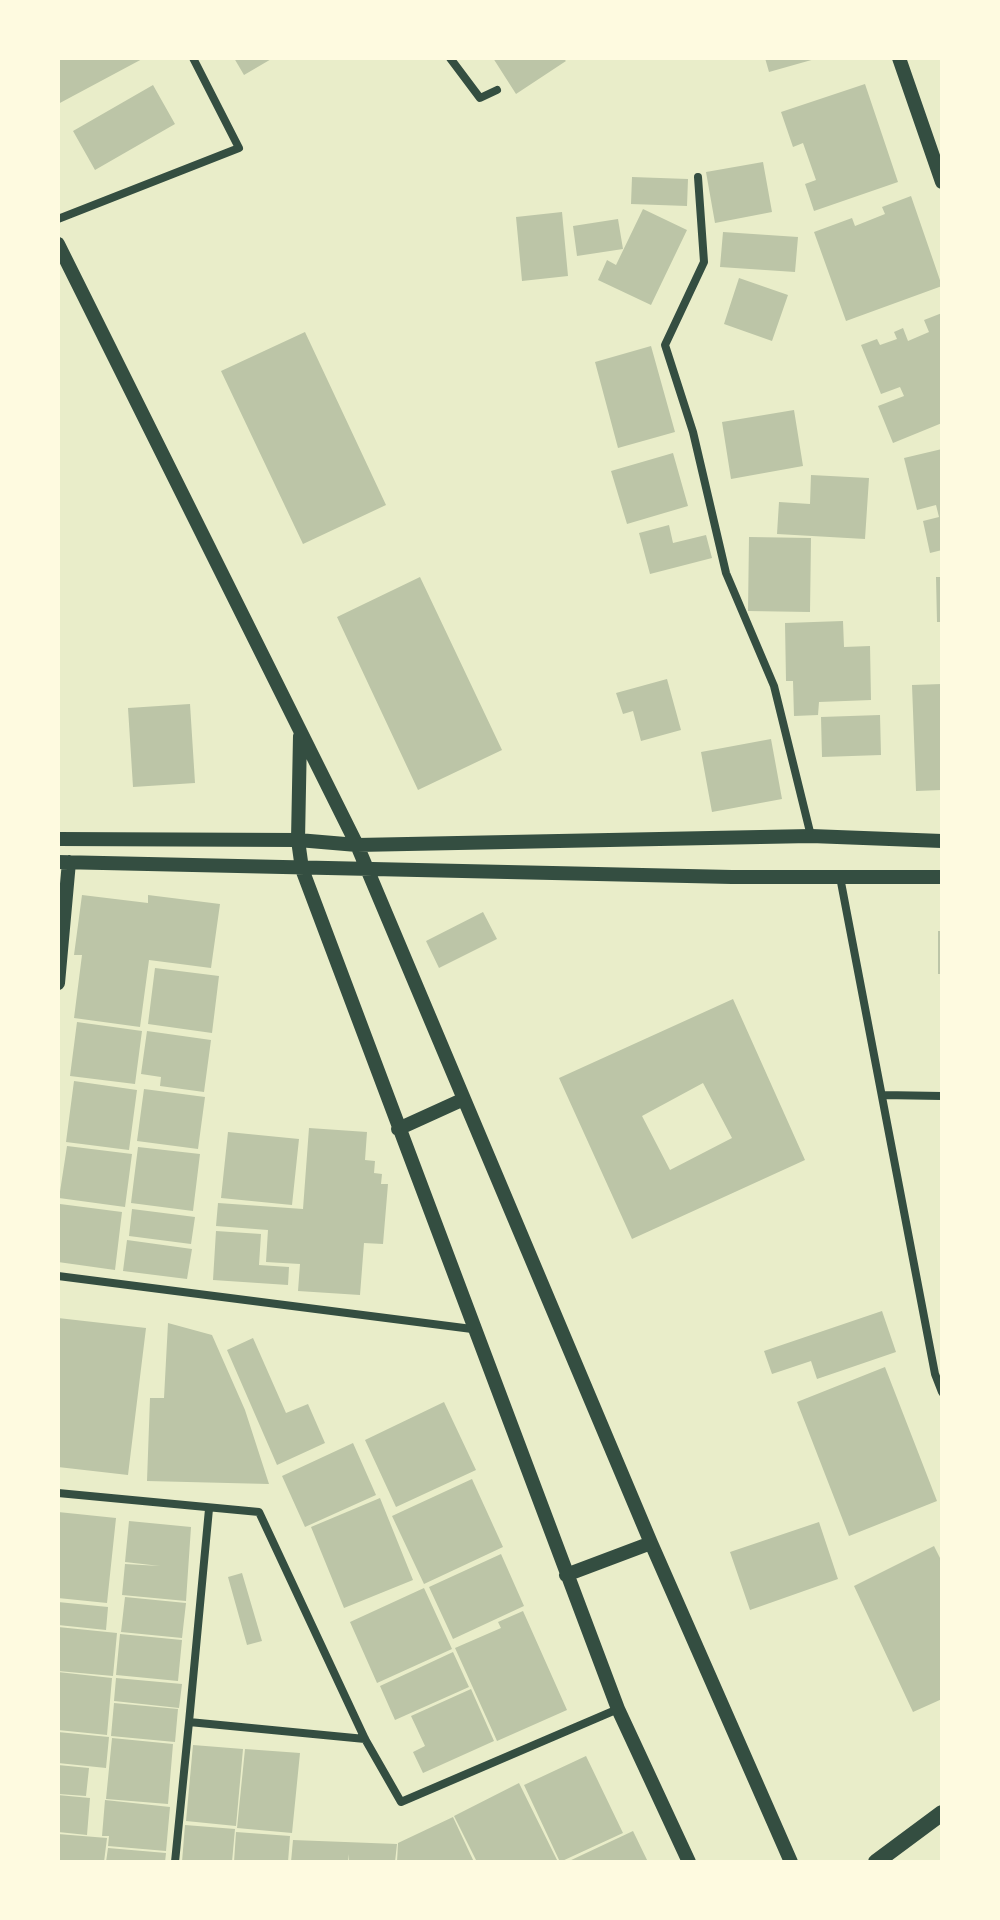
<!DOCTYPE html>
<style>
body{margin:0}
#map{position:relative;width:1000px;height:1920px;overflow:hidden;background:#e9edc9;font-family:"Playfair Display",serif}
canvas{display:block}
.frame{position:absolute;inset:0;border:60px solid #fefae0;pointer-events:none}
</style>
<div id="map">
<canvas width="1000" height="1920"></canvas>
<div class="frame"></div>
</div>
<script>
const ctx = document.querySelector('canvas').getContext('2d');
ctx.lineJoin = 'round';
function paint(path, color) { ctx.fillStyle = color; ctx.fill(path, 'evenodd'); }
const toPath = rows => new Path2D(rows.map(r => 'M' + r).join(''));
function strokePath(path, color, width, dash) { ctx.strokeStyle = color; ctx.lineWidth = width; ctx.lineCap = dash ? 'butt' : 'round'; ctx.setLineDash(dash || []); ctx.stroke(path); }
paint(toPath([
 [58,58,144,58,58,104],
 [234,58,273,58,244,75],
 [493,58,563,58,566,61,516,94],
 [765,58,814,58,815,59,769,72],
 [865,84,898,182,814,211,805,184,816,180,803,143,793,147,781,112],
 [153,85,175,124,95,170,73,131],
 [763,162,772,212,715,223,706,172],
 [632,177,688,179,687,206,631,204],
 [911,196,942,286,846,321,814,232,852,218,855,226,885,214,882,207],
 [643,209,687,230,651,305,598,280,607,260,616,265],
 [562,212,568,276,522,281,516,217],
 [618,219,623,249,577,256,573,226],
 [723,232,798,237,795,272,720,267],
 [739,278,788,295,772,341,724,324],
 [942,313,942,423,893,443,878,406,904,396,900,387,881,394,861,345,877,339,880,345,897,339,894,332,903,328,908,341,929,332,924,320],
 [305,332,386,505,303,544,221,371],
 [651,346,675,432,618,448,595,362],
 [794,410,803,466,731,479,722,422],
 [942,449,942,550,930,553,923,521,939,517,936,505,917,510,904,458],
 [673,453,688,506,627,524,611,471],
 [811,475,869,478,865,539,777,534,779,502,810,504],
 [669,525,673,543,706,535,712,558,650,574,639,533],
 [749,537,811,538,810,612,748,611],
 [420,577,502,750,418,790,337,617],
 [936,577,942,577,942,622,937,622],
 [843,621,844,647,870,646,871,700,819,702,818,715,794,716,793,681,786,681,785,623],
 [667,679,681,730,641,741,633,711,623,714,616,693],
 [942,684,942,790,916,791,912,685],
 [190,704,195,783,133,787,128,708],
 [880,715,881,755,822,757,821,717],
 [771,739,782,799,712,812,701,752],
 [82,895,148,903,148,895,220,904,211,968,149,960,140,1027,74,1018,82,955,74,955],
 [483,912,497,939,439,968,426,941],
 [938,931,942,931,942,974,938,974],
 [155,968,219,976,212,1033,148,1024],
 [733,999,805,1160,632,1239,559,1078],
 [703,1083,732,1138,670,1170,642,1116],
 [77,1022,142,1031,135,1084,70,1076],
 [147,1031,211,1040,204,1092,160,1086,161,1077,141,1074],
 [74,1081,137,1090,129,1150,66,1142],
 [144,1089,205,1097,198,1149,137,1141],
 [309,1128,367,1132,365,1160,375,1161,374,1173,382,1174,381,1184,388,1184,383,1244,364,1243,360,1295,298,1291,300,1264,266,1262,268,1230,216,1226,218,1203,303,1209],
 [228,1132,299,1139,292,1205,221,1198],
 [67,1146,132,1154,125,1207,59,1198],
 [138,1147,200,1154,193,1211,131,1203],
 [60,1204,122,1212,115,1270,58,1262],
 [132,1209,195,1217,191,1244,129,1236],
 [216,1231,261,1234,259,1265,289,1267,288,1285,213,1280],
 [127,1240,192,1249,187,1279,123,1271],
 [882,1311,896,1352,817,1379,811,1361,772,1374,764,1351],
 [58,1318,146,1328,128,1475,58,1467],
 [168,1323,212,1335,245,1410,269,1484,147,1481,150,1398,164,1398],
 [253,1338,286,1413,308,1404,325,1443,277,1465,227,1350],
 [885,1367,937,1501,849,1536,797,1402],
 [444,1402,476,1470,396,1507,365,1440],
 [353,1443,376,1495,305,1527,282,1476],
 [472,1479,503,1547,424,1584,392,1516],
 [380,1498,413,1580,344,1608,311,1527],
 [58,1512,116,1518,107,1603,58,1598],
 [129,1521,191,1527,186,1601,122,1595,125,1564,160,1566,125,1562],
 [819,1522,838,1579,750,1610,730,1552],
 [934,1546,942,1562,942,1699,913,1712,854,1586],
 [501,1554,524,1606,453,1639,429,1587],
 [242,1573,262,1641,247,1645,228,1577],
 [424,1588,452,1649,377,1683,350,1622],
 [125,1597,186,1603,182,1638,121,1632],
 [58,1602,108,1607,106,1630,58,1625],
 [523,1611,567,1710,497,1741,455,1648,501,1628,498,1622],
 [58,1627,117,1633,113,1676,58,1671],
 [120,1634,182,1640,178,1681,116,1675],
 [453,1652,469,1687,395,1720,380,1686],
 [58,1672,112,1678,107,1735,58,1730],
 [116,1678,182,1684,179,1708,114,1701],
 [471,1689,494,1741,423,1773,413,1752,425,1746,411,1716],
 [114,1703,178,1709,175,1742,111,1736],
 [58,1732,109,1737,106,1768,58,1763],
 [112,1738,173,1744,168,1804,106,1799],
 [193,1745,243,1749,236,1826,186,1821],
 [245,1749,300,1753,292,1833,237,1828],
 [586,1756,623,1833,560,1862,524,1785],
 [58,1765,89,1768,86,1796,58,1794],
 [519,1783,558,1862,477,1862,454,1816],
 [58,1795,90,1798,87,1835,58,1832],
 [105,1800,170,1807,166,1851,108,1846,109,1836,102,1836],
 [453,1817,474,1862,397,1862,398,1843],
 [185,1825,235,1829,232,1862,182,1862],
 [633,1831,648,1862,567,1862],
 [236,1832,290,1836,288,1862,234,1862],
 [58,1834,107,1838,104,1862,58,1862],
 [293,1840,397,1844,395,1862,349,1862,348,1854,348,1862,291,1862],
 [108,1848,166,1853,165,1862,106,1862]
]), '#bcc5a7');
strokePath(toPath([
 [450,58,480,98,497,90],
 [698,177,704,262,665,345,693,432,726,573,774,686,811,836],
 [58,219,239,148,193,58],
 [840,877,935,1374,942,1392],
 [882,1095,942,1096],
 [58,1276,472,1329],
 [58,1493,259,1512,365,1739,401,1802,618,1709],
 [209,1509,189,1722,365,1739],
 [175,1862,189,1722]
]), '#344e41', 8);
strokePath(toPath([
 [899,58,942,182],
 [58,244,357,845,651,1543,791,1862],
 [300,736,298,840,302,869,618,1709,689,1862],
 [58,839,298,840,357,845,811,836,942,841],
 [58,862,732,877,942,877],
 [58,983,69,862],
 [398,1129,464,1099],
 [566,1575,651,1543]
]), '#344e41', 14);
strokePath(toPath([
 [876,1862,942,1813]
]), '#344e41', 16);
</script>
